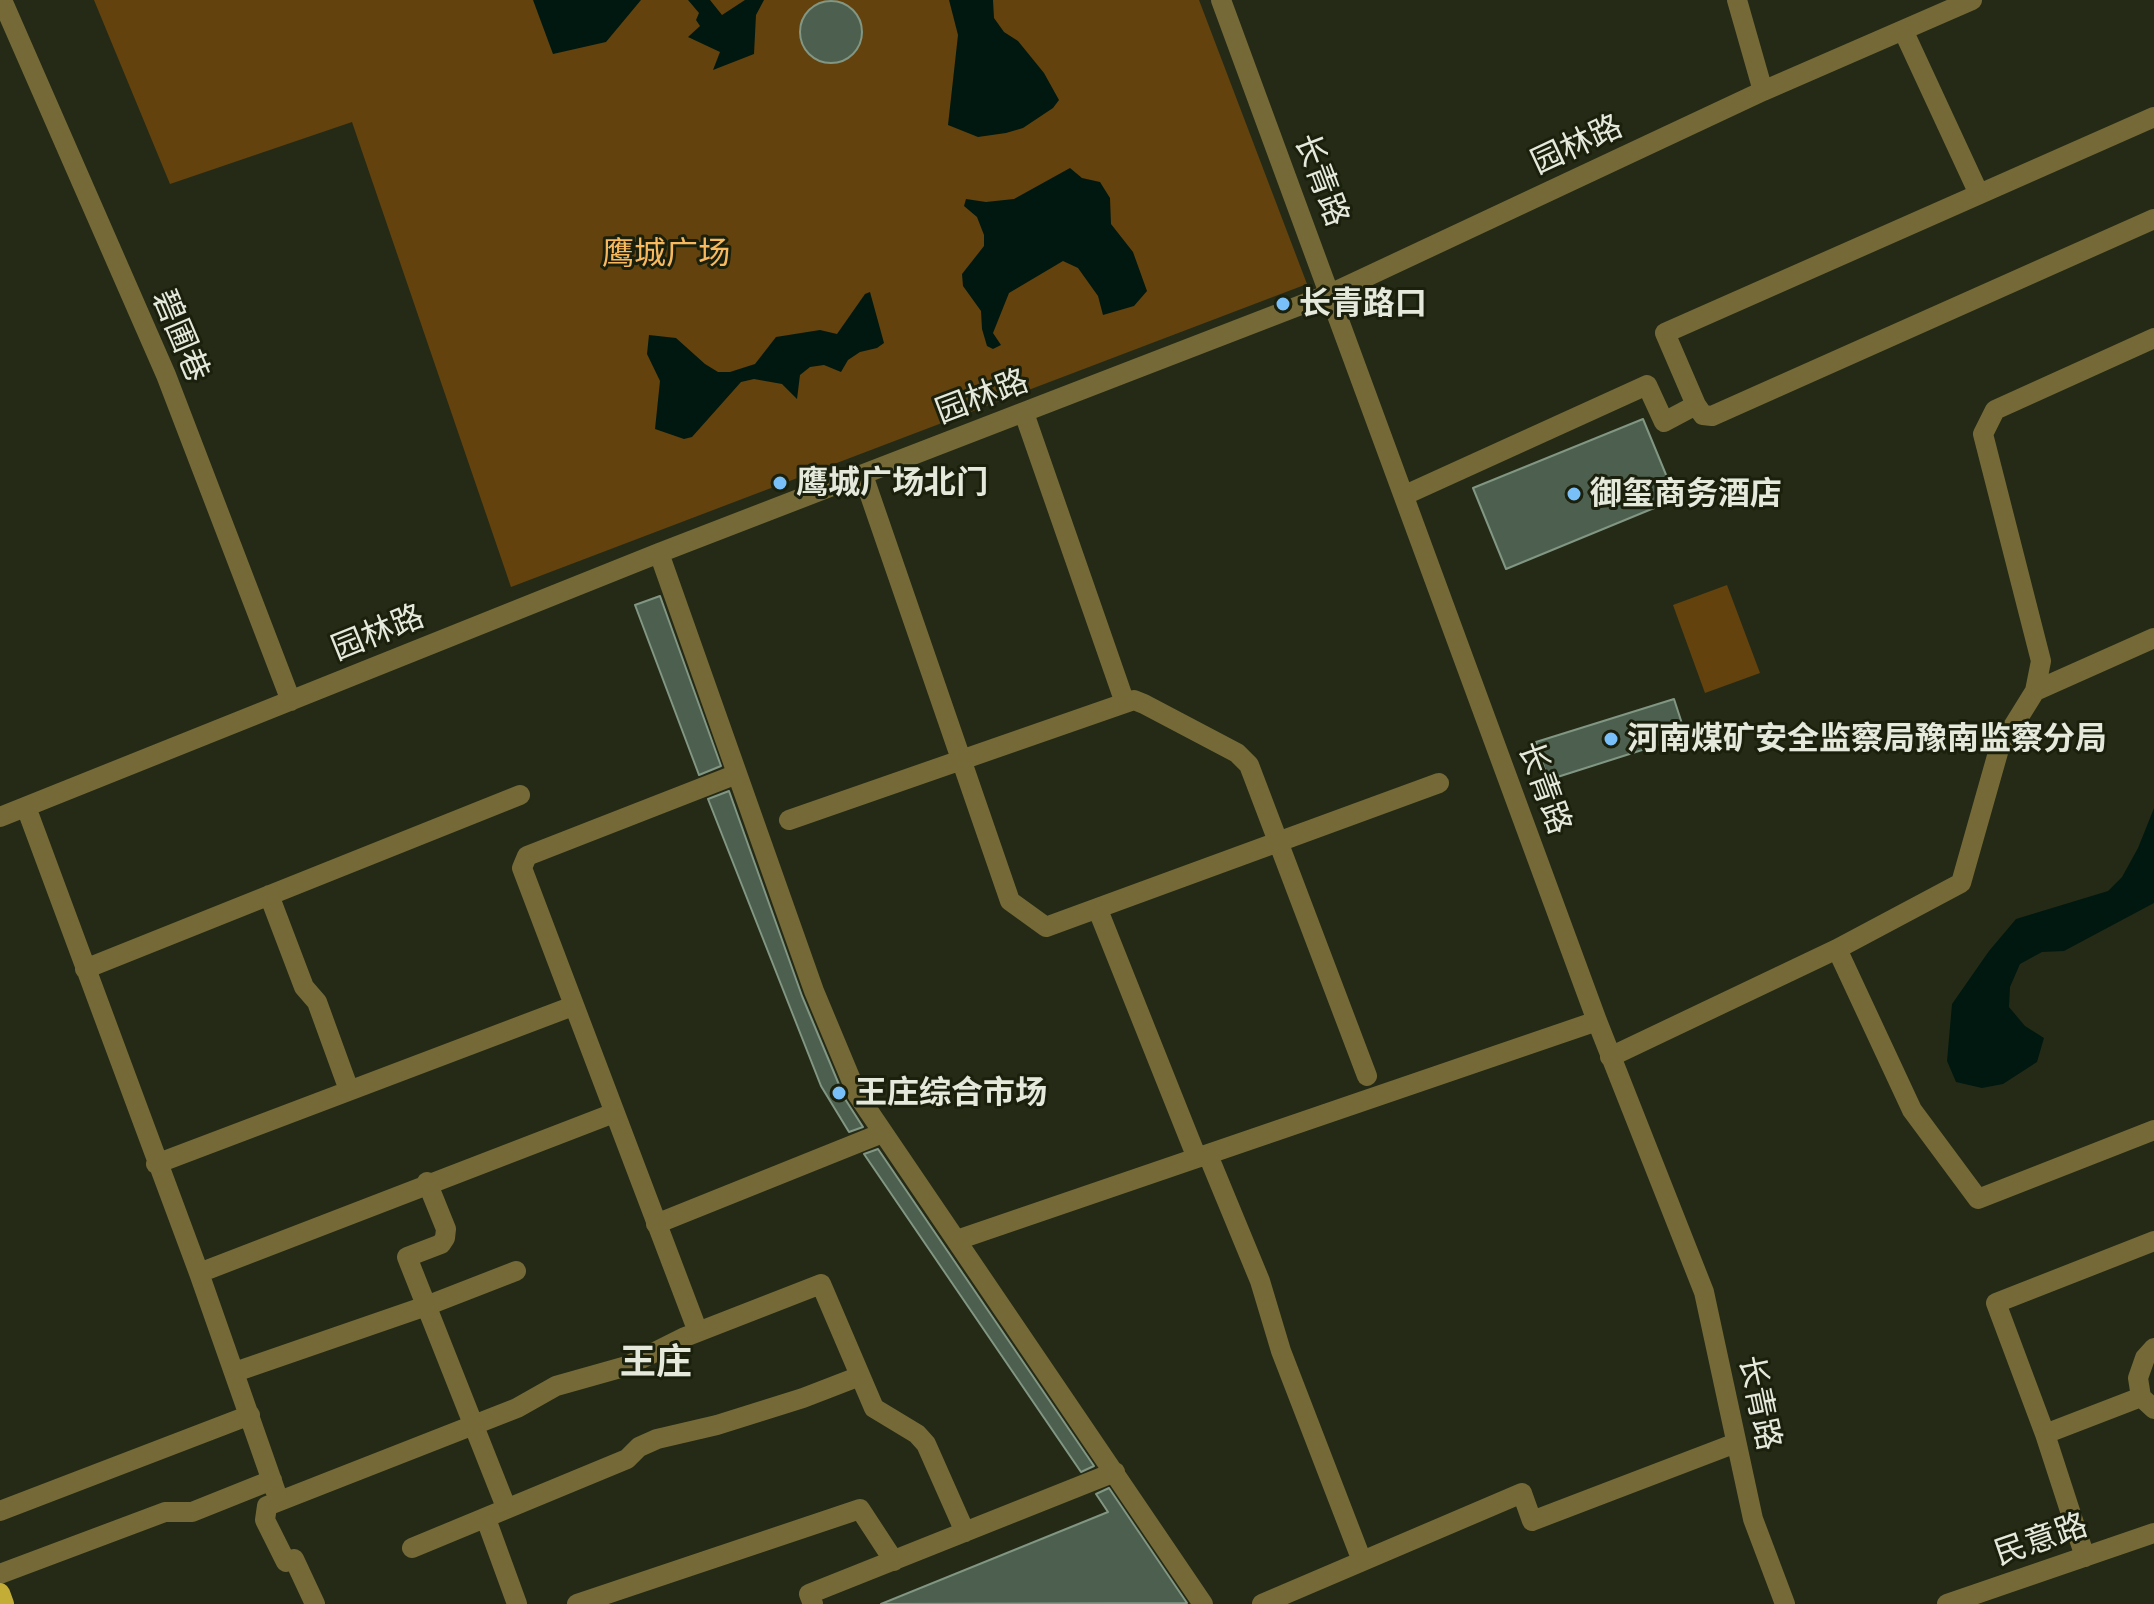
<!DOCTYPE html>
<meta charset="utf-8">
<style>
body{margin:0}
canvas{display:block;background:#242a15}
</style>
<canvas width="2154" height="1604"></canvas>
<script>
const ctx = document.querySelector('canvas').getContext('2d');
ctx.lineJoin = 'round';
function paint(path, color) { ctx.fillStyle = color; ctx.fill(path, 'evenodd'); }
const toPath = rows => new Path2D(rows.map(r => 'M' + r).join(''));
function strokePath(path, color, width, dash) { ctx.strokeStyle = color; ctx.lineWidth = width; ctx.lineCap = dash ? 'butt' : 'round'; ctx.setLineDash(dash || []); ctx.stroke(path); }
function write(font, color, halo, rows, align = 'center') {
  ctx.font = font + ' "Alegreya Sans","Noto Sans SC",sans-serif'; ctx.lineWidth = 6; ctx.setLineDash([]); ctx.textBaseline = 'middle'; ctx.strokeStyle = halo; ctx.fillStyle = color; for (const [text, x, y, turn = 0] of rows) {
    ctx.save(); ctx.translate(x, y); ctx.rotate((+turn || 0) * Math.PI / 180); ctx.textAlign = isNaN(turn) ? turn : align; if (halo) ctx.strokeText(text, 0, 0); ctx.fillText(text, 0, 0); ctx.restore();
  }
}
paint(toPath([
 [94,0,1199,0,1307,284,511,587,352,122,170,184],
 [1727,585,1760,673,1705,693,1673,605]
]), '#63420d');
paint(toPath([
 [533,0,641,0,606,42,553,54],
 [688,0,710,0,722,15,745,0,764,0,756,15,754,54,713,70,720,52,688,37,700,26,696,20,699,13],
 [949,0,993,0,994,18,1004,32,1018,41,1044,73,1059,100,1053,108,1023,128,1006,133,978,137,948,125,958,35],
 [1070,168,1082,178,1100,182,1110,198,1111,224,1133,252,1147,291,1134,306,1103,315,1098,296,1078,268,1063,261,1009,293,993,333,1001,345,993,349,987,346,982,329,981,311,963,286,962,274,984,246,984,235,977,217,964,206,966,199,986,202,1014,199],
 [870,292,884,343,877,348,860,352,848,360,841,372,824,365,810,367,800,375,797,399,782,384,754,379,741,382,692,437,684,439,655,429,660,381,647,354,649,335,676,338,705,364,718,372,730,372,755,364,776,337,820,330,837,334,865,294],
 [2154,808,2154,903,2064,951,2042,952,2020,964,2010,987,2009,1007,2025,1026,2044,1038,2037,1062,2003,1084,1982,1088,1956,1082,1947,1061,1952,1004,1989,951,2016,919,2108,891,2122,877,2138,848]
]), '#001810');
const building = toPath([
 '800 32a31 31 0 1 1 62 0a31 31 0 1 1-62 0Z',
 [1643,419,1676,499,1506,569,1473,488,1643,419],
 [660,596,721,766,699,775,635,605,660,596],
 [1674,699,1686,736,1548,780,1536,742,1674,699],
 [729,791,802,996,845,1099,863,1127,849,1132,821,1086,708,799,729,791],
 [878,1149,1094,1466,1081,1472,864,1154,878,1149],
 [1109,1488,1187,1603,881,1604,1108,1512,1096,1494,1109,1488]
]);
paint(building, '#4d604f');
strokePath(building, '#819683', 2);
strokePath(toPath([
 [2,0,166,375,291,701],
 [1221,0,1597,1021,1704,1292,1753,1519,1785,1604],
 [1737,0,1763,91],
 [1903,30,1979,194],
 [1696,405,1703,415,1712,416,2154,219],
 [1024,413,1125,703],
 [863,475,1010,901,1046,927,1439,783],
 [1405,495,1647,385,1664,422,1696,405,1665,333,2154,117],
 [659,553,814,991,857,1094,1203,1604],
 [2035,691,2154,638],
 [26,807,199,1273,279,1501],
 [0,817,659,553,1332,293,1763,91,1972,0],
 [789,820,1125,703,1134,700,1144,704,1237,753,1249,765,1367,1076],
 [269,895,304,987,317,1002,349,1090],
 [1098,910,1197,1158],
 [1837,949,1912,1110,1978,1199,2154,1130],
 [85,969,520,795],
 [1610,1057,1837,949,1961,883,1999,749,2035,691,2041,661,1983,434,1995,410,2154,338],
 [1208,1155,1260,1281,1281,1351,1362,1561],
 [156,1164,573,1006],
 [427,1182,446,1229,445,1238,441,1244,407,1257,506,1507],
 [656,1224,880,1134],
 [957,1240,1597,1021],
 [199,1273,614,1113],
 [698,1332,522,868,527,856,737,774],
 [2154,1348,2145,1358,2138,1378,2141,1397,2154,1409],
 [235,1372,426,1306,516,1271],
 [2045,1434,1996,1303,2154,1241],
 [0,1511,250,1415],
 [486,1519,517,1604],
 [412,1548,627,1459,639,1447,657,1439,717,1425,803,1398,860,1376],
 [2085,1557,2045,1434,2141,1397],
 [0,1574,165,1512,192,1512,272,1480],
 [315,1604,294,1559,286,1562,265,1520,267,1506,517,1408,556,1386,627,1366,685,1337,821,1284,874,1408,917,1434,926,1444,965,1532],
 [577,1604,860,1509,894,1561],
 [813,1604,809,1594,1115,1472],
 [1262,1604,1522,1493,1532,1521,1736,1443],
 [1947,1604,2154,1533]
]), '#756a37', 20);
strokePath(toPath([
 [0,1593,4,1604]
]), '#c4ad36', 20);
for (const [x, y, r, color] of [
 [1283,304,8,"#79bff8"],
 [780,483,8,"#79bff8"],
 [1574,494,8,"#79bff8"],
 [1611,739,8,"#79bff8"],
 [839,1093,8,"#79bff8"]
]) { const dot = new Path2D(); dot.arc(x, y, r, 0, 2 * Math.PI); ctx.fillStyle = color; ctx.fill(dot); strokePath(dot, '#1a200c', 3); }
write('32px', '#e4e9dc', '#1a200c', [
 ["园林路",1577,145,-25],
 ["长青路",1321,180,69],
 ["碧圃巷",180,336,67],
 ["园林路",982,397,-21],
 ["园林路",378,633,-22],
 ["长青路",1544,788,70],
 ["长青路",1759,1403,78],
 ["民意路",2041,1540,-19]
]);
write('32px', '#f8b85e', '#1a200c', [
 ["鹰城广场",666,254]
]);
write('bold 32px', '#e4e9dc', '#1a200c', [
 ["长青路口",1299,304],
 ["鹰城广场北门",796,483],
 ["御玺商务酒店",1590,494],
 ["河南煤矿安全监察局豫南监察分局",1627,739],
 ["王庄综合市场",855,1093]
], 'left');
write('bold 36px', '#e4e9dc', '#1a200c', [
 ["王庄",656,1363]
]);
</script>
